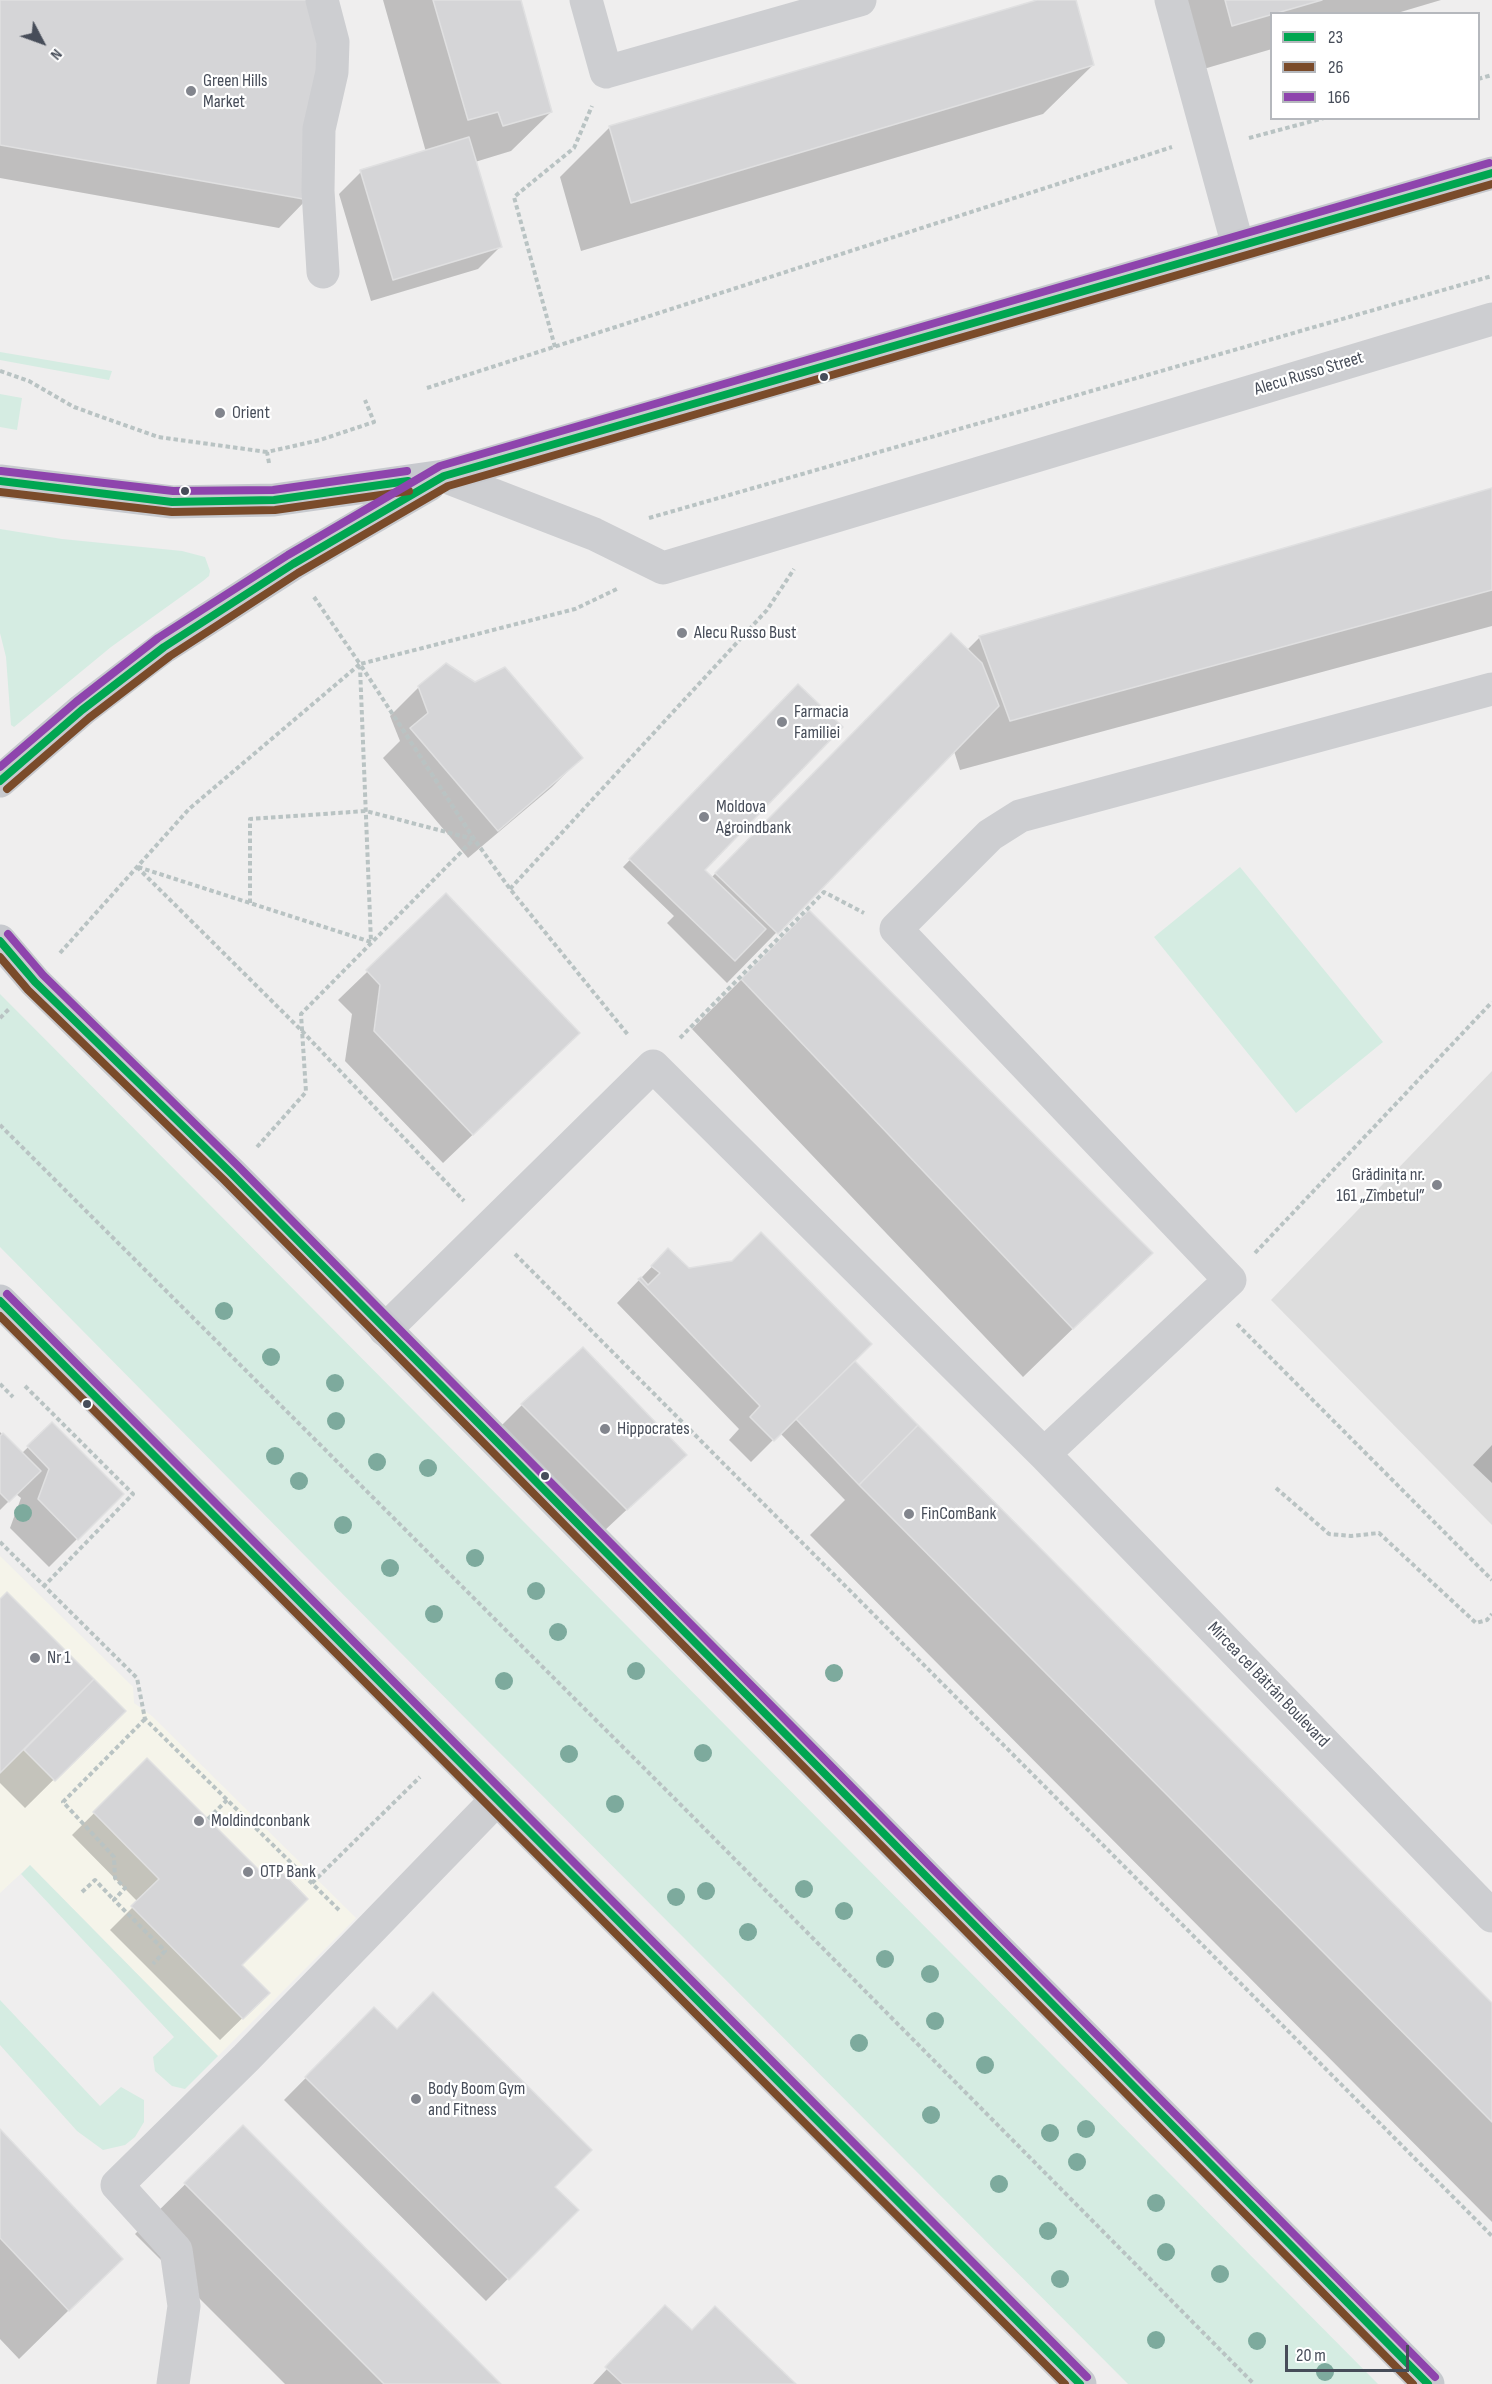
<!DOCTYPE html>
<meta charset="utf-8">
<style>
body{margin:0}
#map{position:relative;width:1492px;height:2384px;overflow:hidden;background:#efeeee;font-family:"Sofia Sans Condensed",sans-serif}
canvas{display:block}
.legend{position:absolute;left:1270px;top:12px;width:210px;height:108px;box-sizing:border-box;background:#fff;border:2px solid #b5b8bd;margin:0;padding:8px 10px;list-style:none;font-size:18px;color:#474d59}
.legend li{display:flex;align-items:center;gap:12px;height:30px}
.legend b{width:30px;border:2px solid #b5b8bd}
.north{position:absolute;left:12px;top:12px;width:60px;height:60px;-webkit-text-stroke:4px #fff;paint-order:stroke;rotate:131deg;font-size:16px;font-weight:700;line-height:24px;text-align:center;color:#474d59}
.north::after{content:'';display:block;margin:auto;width:21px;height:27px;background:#474d59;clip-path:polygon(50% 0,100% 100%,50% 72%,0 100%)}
.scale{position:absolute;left:1285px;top:2345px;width:124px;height:27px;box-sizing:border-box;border:3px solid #474d59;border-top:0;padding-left:8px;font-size:18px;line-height:21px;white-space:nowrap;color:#474d59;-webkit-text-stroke:4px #fff;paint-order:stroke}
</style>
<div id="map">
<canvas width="1492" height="2384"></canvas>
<ul class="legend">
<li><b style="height:8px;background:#00a651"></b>23</li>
<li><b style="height:8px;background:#7a4b2a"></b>26</li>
<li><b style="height:8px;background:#8e44ad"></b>166</li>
</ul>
<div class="north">N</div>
<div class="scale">20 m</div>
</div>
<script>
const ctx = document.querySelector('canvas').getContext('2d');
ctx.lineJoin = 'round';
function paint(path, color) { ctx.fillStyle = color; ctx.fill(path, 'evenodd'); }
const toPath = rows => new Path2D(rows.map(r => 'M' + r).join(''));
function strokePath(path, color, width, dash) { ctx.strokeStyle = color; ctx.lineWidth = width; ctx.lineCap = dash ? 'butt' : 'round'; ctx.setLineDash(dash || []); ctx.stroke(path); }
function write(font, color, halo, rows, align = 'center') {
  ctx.font = font + ' "Sofia Sans Condensed",sans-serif'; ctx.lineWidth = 4.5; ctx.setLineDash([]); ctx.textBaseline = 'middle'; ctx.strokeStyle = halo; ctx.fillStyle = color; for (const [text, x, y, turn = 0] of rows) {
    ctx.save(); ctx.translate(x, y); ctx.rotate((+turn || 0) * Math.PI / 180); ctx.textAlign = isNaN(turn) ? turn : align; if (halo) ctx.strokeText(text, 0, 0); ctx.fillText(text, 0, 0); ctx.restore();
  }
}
paint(toPath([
 [0,1556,133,1687,134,1703,152,1716,356,1918,218,2056,30,1865,0,1893]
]), '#f5f4ea');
paint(toPath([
 [1492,1071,1492,1525,1271,1300]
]), '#ddd');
paint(toPath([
 [0,352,112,371,109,380,0,360],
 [0,394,22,398,17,430,0,427],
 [0,529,62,539,182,551,205,557,210,571,209,576,203,581,111,647,14,727,11,725,6,657,0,633],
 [1240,867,1383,1042,1296,1113,1154,937],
 [0,994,204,1199,1378,2384,1128,2384,473,1726,0,1247],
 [30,1865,218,2056,185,2089,172,2086,155,2071,153,2057,174,2037,21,1874],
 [0,2000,100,2106,121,2087,144,2100,144,2122,135,2137,125,2145,103,2150,77,2131,0,2045]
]), '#d5ece2');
paint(toPath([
 [0,0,307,199,279,228,0,178],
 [383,0,519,0,551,112,511,151,475,162,500,247,478,269,371,301,339,194,361,172,426,152],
 [1042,0,1074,0,1093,65,1043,114,581,251,560,177,610,127],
 [1163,0,1441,0,1394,14,1272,14,1272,49,1183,75],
 [1492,489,1492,626,960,770,954,751,727,983,667,923,674,916,623,867,798,686,703,870,711,878,901,684,967,650,980,637],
 [419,687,581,758,552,787,468,858,383,758,400,741,390,716],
 [446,896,549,1062,443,1163,345,1061,352,1014,338,1000],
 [809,912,1151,1253,1023,1377,692,1029],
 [668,1250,689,1269,853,1361,1492,2005,1492,2222,810,1535,845,1500,780,1433,751,1462,729,1440,739,1429,617,1303],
 [522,1405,685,1455,604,1531,500,1427],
 [52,1424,122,1494,49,1567,10,1528,21,1498,16,1494,0,1510,0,1432,21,1454],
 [1492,1445,1492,1483,1473,1465],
 [7,1594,123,1711,25,1808,0,1783,0,1602],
 [147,1761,240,1965,268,1993,220,2040,110,1930,138,1902,72,1835],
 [374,2009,576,2210,486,2301,284,2100],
 [243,2127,499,2384,285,2384,135,2234],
 [0,2131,121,2259,19,2359,0,2339],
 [651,2322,691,2332,794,2384,593,2384]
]), '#0003');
const building = toPath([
 [0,0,312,0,328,65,309,200,0,145,0,0],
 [433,0,521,0,552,112,503,126,498,112,468,120,433,0],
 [1037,0,1076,0,1094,65,631,203,609,126,1037,0],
 [1225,0,1322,0,1232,26,1225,0],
 [469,137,502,247,393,280,360,170,469,137],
 [1492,488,1492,590,1010,721,979,636,1492,488],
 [951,633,982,663,999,706,778,934,715,873,951,633],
 [446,663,475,682,505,667,583,758,498,831,410,728,428,713,418,686,446,663],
 [798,684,843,727,705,870,766,929,735,961,629,859,798,684],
 [446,893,580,1033,473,1135,374,1031,380,985,366,970,446,893],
 [809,910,1153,1253,1073,1329,741,979,809,910],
 [761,1232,872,1344,774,1441,750,1417,760,1406,638,1279,641,1277,648,1285,660,1273,651,1266,668,1248,689,1268,732,1261,761,1232],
 [583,1347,687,1455,627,1510,521,1404,583,1347],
 [855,1361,918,1425,859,1485,796,1419,855,1361],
 [52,1422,124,1494,78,1540,38,1499,49,1469,27,1446,52,1422],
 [918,1425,1492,2003,1492,2122,859,1485,918,1425],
 [3,1433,41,1471,9,1502,0,1493,0,1436,3,1433],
 [7,1592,94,1679,0,1773,0,1599,7,1592],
 [94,1679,126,1711,55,1781,24,1750,94,1679],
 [147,1758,266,1877,276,1866,308,1899,242,1965,270,1993,243,2019,131,1906,159,1879,93,1812,147,1758],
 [433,1992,592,2150,555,2187,579,2210,509,2280,305,2077,374,2007,397,2029,433,1992],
 [243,2125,501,2384,384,2384,184,2183,243,2125],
 [0,2129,123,2259,69,2311,0,2238,0,2129],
 [665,2305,692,2330,715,2306,796,2384,623,2384,605,2367,665,2305]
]);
paint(building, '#d5d5d7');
strokePath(building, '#e0e0e1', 1.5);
strokePath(toPath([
 [1478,79,1492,75],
 [1249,138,1324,118],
 [555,347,514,197,574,148,592,106],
 [0,371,29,381,74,407,158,437,267,452],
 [427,388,1172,147],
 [269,463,267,452,320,440,374,422,365,400],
 [649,518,1492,276],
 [314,597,360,664,575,609,619,588],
 [137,867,302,1031,464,1201],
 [138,867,371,942,360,667],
 [510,889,767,610,794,569],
 [250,903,250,819,366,811,473,839],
 [60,953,189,809,360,664,474,839,510,889,629,1036],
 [0,1018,10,1008],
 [680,1038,824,892,864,913],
 [0,1125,689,1813,1254,2384],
 [257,1147,306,1092,301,1014,474,839],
 [1255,1253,1492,1002],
 [515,1254,1492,2236],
 [1237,1324,1492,1580],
 [0,1384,13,1397],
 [25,1386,133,1494,44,1586],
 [1276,1488,1329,1534,1351,1536,1379,1533,1476,1623,1487,1620,1492,1614],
 [0,1542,137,1678,145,1719,339,1910],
 [145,1719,63,1802,114,1857,115,1878,125,1888,114,1900,165,1951,153,1964],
 [208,1819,227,1800],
 [312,1883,420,1777],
 [82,1892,95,1880,114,1900]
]), '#b9c3c3', 4, [4.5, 3]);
strokePath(toPath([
 [322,0,333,42,332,72,319,129,318,191,323,272],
 [586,0,606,72,860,0],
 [1171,0,1238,246],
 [444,476,594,534,663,568,1492,319],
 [385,1330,653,1066,1044,1454,1230,1280,896,929,990,835,1020,816,1492,689],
 [1044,1454,1492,1916],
 [173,2384,184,2306,176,2250,117,2185,246,2058,497,1799]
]), '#cdced1', 33);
strokePath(toPath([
 [0,481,172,502,274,500,444,476,1492,173],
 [0,781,82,710,164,647,293,564,429,485],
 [0,941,35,982,231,1173,1428,2384],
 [0,1301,1080,2384]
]), '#c7c9ce', 33);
strokePath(toPath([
 [0,481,172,502,274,500,408,481],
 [0,781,82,710,164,647,293,564,444,476,1492,173],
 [0,941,35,982,231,1173,1428,2384],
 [0,1301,1080,2384]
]), '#00a651', 8);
strokePath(toPath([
 [0,492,172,512,275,510,409,491],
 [7,789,89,718,170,656,298,573,448,486,1492,184],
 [0,957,28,990,224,1180,1413,2384],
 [0,1316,1065,2384]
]), '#7a4b2a', 8);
strokePath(toPath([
 [1,471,173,491,273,490,407,471],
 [0,767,76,702,158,638,288,555,440,466,1489,163],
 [8,934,43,975,238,1166,1435,2377],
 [7,1294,1087,2377]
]), '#8e44ad', 8);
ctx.fillStyle = '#7daa9d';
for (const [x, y] of [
 [224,1311],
 [271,1357],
 [335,1383],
 [336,1421],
 [275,1456],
 [377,1462],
 [428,1468],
 [299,1481],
 [23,1513],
 [343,1525],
 [475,1558],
 [390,1568],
 [536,1591],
 [434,1614],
 [558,1632],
 [636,1671],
 [834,1673],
 [504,1681],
 [703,1753],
 [569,1754],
 [615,1804],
 [804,1889],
 [706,1891],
 [676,1897],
 [844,1911],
 [748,1932],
 [885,1959],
 [930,1974],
 [935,2021],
 [859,2043],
 [985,2065],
 [931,2115],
 [1086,2129],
 [1050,2133],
 [1077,2162],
 [999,2184],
 [1156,2203],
 [1048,2231],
 [1166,2252],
 [1220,2274],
 [1060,2279],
 [1156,2340],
 [1257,2341],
 [1325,2372]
]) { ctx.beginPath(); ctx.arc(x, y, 9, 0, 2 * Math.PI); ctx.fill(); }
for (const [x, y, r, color] of [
 [191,91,6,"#82858d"],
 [824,377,5,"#474d59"],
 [220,413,6,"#82858d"],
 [185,491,5,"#474d59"],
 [682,633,6,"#82858d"],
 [782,722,6,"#82858d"],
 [704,817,6,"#82858d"],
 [1437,1185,6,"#82858d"],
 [87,1404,5,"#474d59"],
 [605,1429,6,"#82858d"],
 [545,1476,5,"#474d59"],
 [909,1514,6,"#82858d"],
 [35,1658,6,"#82858d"],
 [199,1821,6,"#82858d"],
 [248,1872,6,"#82858d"],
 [416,2099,6,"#82858d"]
]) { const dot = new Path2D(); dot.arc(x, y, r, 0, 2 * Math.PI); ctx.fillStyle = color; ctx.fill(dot); strokePath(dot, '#fff', 2); }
write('18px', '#474d59', '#fff', [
 ["Green Hills",203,81],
 ["Market",203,102],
 ["Orient",232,413],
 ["Alecu Russo Bust",694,633],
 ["Farmacia",794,712],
 ["Familiei",794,733],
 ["Moldova",716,807],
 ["Agroindbank",716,828],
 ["Grădinița nr.",1425,1175,"right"],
 ["161 „Zîmbetul”",1425,1196,"right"],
 ["Hippocrates",617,1429],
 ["FinComBank",921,1514],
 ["Nr 1",47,1658],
 ["Moldindconbank",211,1821],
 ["OTP Bank",260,1872],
 ["Body Boom Gym",428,2089],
 ["and Fitness",428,2110]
], 'left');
write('18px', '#474d59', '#fff', [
 ["Alecu Russo Street",1309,374,-17],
 ["Mircea cel Bătrân Boulevard",1268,1685,46]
]);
</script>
